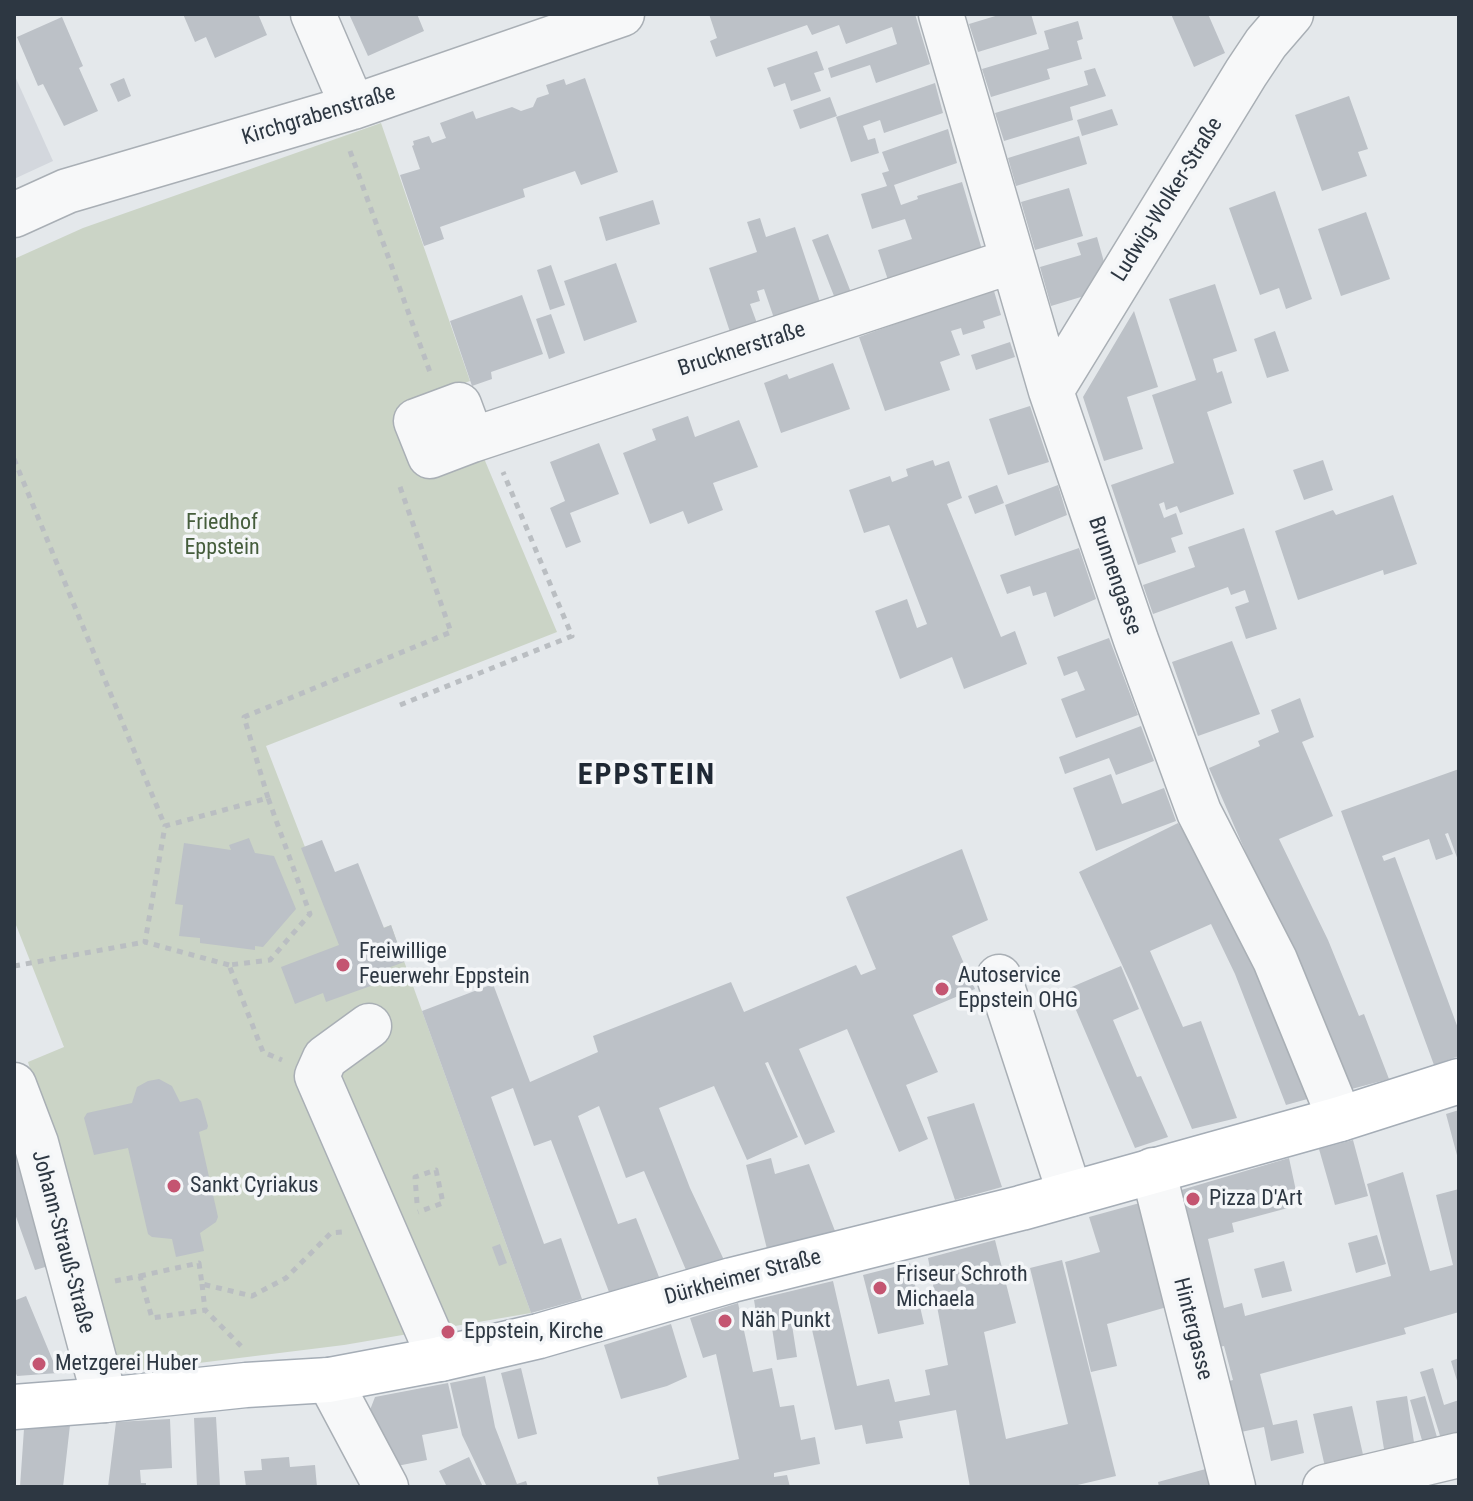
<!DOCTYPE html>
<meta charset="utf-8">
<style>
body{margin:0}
#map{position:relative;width:1473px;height:1501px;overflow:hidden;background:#e4e8eb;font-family:"Roboto Condensed",sans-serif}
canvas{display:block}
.frame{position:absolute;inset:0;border:16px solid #2d3742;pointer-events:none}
</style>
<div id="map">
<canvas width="1473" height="1501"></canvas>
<div class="frame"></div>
</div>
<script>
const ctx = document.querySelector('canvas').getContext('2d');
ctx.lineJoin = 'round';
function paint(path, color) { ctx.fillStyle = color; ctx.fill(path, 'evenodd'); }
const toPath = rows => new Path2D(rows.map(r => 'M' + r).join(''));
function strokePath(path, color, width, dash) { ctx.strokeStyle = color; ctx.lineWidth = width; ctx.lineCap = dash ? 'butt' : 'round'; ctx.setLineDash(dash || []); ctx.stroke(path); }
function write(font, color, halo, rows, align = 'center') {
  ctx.font = font + ' "Roboto Condensed",sans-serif'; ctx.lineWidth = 7; ctx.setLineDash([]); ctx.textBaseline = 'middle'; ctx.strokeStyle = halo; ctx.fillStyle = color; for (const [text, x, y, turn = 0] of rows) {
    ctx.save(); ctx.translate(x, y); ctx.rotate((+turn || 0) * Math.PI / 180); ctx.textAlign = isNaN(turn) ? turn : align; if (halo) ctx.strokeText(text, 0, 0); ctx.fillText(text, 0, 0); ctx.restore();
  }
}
paint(toPath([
 [14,74,53,161,14,179]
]), '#d3d7dd');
paint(toPath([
 [381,123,470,381,395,410,424,477,483,456,557,632,266,746,342,943,391,925,531,1313,344,1345,118,1373,28,1062,64,1047,14,920,14,259,83,228]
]), '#cbd4c6');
paint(toPath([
 [183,14,258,14,267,35,215,58,206,37,195,42],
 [349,14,417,14,424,31,368,56],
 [709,14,915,14,930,64,876,83,870,65,831,78,828,68,897,44,892,27,846,44,839,25,812,35,807,25,716,57,710,41,717,38],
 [1002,14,1031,14,1037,34,978,52,969,24],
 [1171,14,1208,14,1225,53,1194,67],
 [62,17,83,66,79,68,98,111,64,126,43,84,38,86,17,37],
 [1078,21,1083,39,1077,41,1082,59,1047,69,1050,79,991,97,982,69,1049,49,1044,31],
 [817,51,824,70,814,73,821,91,791,101,785,83,774,87,767,68],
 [1095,68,1106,96,1070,107,1073,120,1004,141,995,113,1088,85,1084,71],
 [124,78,131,96,118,102,110,84],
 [585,78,618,172,581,185,575,171,523,189,525,197,440,227,444,239,424,246,400,175,420,169,412,146,414,145,413,141,429,136,432,143,446,138,440,123,473,111,476,119,512,107,521,111,533,107,537,98,549,94,546,85,564,79,566,85],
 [935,83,943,113,884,133,880,120,863,126,868,140,875,138,879,153,851,162,836,117],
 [1349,96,1368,149,1358,152,1367,176,1322,191,1295,115],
 [830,97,837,116,800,129,793,110],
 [1112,109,1118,125,1082,136,1077,120],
 [948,129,957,163,894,185,901,205,918,199,917,196,962,182,983,253,889,283,878,250,912,239,905,219,872,229,861,194,887,186,882,173,889,171,882,152],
 [1079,136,1087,164,1016,186,1008,158],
 [1069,188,1083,236,1035,250,1021,202],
 [1275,191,1312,299,1286,309,1279,288,1260,295,1229,208],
 [653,200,660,224,606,241,599,217],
 [1366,212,1390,279,1341,296,1318,229],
 [760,218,766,237,795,227,821,305,775,321,764,289,757,291,760,301,750,304,758,326,731,335,709,268,757,252,747,222],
 [828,234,852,295,836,301,812,240],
 [1097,237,1106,269,1091,294,1051,306,1040,267,1081,255,1077,243],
 [616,263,637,322,584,341,564,281],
 [551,265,565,305,550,310,537,270],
 [992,284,1001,315,983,321,985,328,963,335,961,328,951,331,960,355,940,362,950,390,885,411,859,337,906,320,903,313],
 [1215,284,1237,351,1213,359,1217,373,1222,371,1232,403,1207,412,1234,494,1180,513,1177,506,1166,510,1164,502,1159,504,1164,518,1176,513,1183,534,1171,538,1176,552,1138,565,1111,485,1174,463,1152,395,1196,380,1169,299],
 [522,295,543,354,491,372,492,379,472,386,450,321],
 [1134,311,1158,387,1127,397,1143,449,1104,461,1083,397],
 [551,314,565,353,549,359,536,319],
 [1275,331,1289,371,1267,378,1254,339],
 [1010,342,1015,357,976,370,971,355],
 [833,363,850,409,781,433,764,383,787,374,789,379],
 [1030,406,1049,462,1008,475,989,419],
 [688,416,695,437,739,420,758,467,713,483,723,510,688,524,683,511,650,524,623,453,656,440,652,429],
 [599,443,619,494,570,513,581,542,566,548,550,508,565,501,550,462],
 [933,460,935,466,949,461,962,498,947,504,1001,637,1015,631,1027,664,964,689,952,657,900,679,875,611,907,599,917,628,927,624,889,525,864,533,849,490,890,476,892,482,908,476,906,469],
 [1323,460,1333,490,1304,500,1293,470],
 [997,485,1004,503,975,514,968,496],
 [1058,485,1067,515,1015,536,1005,505],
 [1393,495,1417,564,1384,575,1383,570,1298,600,1275,531,1333,510,1336,515],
 [1244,528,1277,629,1246,639,1235,607,1249,602,1245,590,1231,595,1228,587,1153,614,1143,585,1195,567,1188,547],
 [1079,548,1096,599,1054,617,1046,592,1033,596,1030,586,1007,594,1000,575],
 [1109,638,1138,715,1076,738,1061,699,1085,690,1077,671,1064,676,1057,657],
 [1232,641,1260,714,1198,736,1172,662],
 [1300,698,1314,737,1302,742,1333,816,1279,839,1328,940,1359,1016,1364,1014,1389,1079,1348,1090,1295,955,1246,853,1209,768,1260,746,1258,741,1279,732,1271,710],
 [1141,726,1154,761,1116,775,1109,758,1065,774,1059,757],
 [1459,769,1459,863,1448,833,1445,834,1453,854,1436,860,1429,839,1382,856,1384,861,1395,857,1459,1031,1459,1056,1434,1065,1341,811],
 [1111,774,1122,804,1164,788,1176,821,1096,851,1073,788],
 [1178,823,1235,914,1311,1098,1286,1105,1235,974,1211,924,1150,951,1183,1027,1201,1021,1237,1118,1192,1129,1131,984,1079,872],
 [249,838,255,853,274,856,296,909,263,947,255,946,255,950,200,943,200,938,179,936,183,905,175,904,184,843,231,850,229,845],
 [322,840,335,872,358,863,384,928,391,925,404,962,375,973,379,983,326,1002,323,993,295,1004,281,967,339,945,301,848],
 [962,849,988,920,952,936,975,989,913,1015,938,1072,906,1085,928,1139,899,1152,847,1029,799,1049,835,1132,805,1145,768,1062,765,1063,798,1137,747,1160,714,1086,659,1108,690,1188,724,1260,686,1270,644,1171,626,1178,599,1106,578,1116,618,1224,636,1218,659,1277,609,1292,551,1140,534,1146,513,1088,491,1097,544,1244,561,1238,582,1299,531,1313,422,1011,493,984,530,1082,598,1052,593,1036,731,982,744,1012,856,965,861,975,876,969,846,897],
 [1121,966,1139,1009,1113,1020,1137,1077,1141,1076,1168,1137,1135,1148,1067,989],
 [159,1079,172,1086,180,1102,197,1098,201,1101,208,1126,207,1129,199,1132,218,1217,216,1222,200,1233,204,1251,176,1257,172,1239,152,1237,148,1234,128,1148,94,1155,84,1118,87,1113,132,1103,137,1087,148,1081],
 [974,1103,1002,1187,955,1200,927,1117],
 [1459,1110,1459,1159,1458,1159,1446,1114],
 [14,1138,52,1265,35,1270,14,1211],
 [1353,1140,1368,1196,1335,1205,1319,1149],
 [771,1158,775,1174,809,1164,835,1231,767,1249,746,1165],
 [1289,1158,1299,1205,1232,1223,1234,1232,1208,1239,1224,1308,1242,1303,1245,1316,1391,1276,1367,1184,1403,1172,1430,1271,1453,1265,1436,1195,1459,1189,1459,1312,1404,1328,1406,1334,1260,1374,1273,1425,1297,1420,1304,1453,1271,1461,1264,1427,1232,1434,1219,1384,1233,1380,1224,1346,1209,1349,1171,1193],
 [1147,1201,1174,1305,1107,1324,1117,1366,1091,1372,1065,1262,1100,1252,1089,1217],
 [1377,1235,1386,1264,1356,1273,1348,1243],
 [995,1240,1016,1323,984,1332,1006,1439,1068,1424,1030,1268,1062,1260,1116,1476,1069,1487,970,1487,956,1410,899,1421,903,1438,866,1444,862,1425,835,1430,810,1321,792,1325,797,1357,777,1360,772,1328,759,1330,754,1300,833,1281,857,1386,889,1379,895,1402,930,1395,925,1370,948,1365,928,1258],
 [500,1244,507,1263,499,1266,492,1247],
 [1284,1261,1292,1291,1262,1298,1254,1269],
 [910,1263,924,1324,878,1334,863,1275],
 [14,1294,16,1300,26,1296,58,1373,17,1376,14,1369],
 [738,1303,753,1372,772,1368,780,1407,794,1405,801,1440,815,1437,820,1464,774,1473,774,1477,787,1475,790,1487,659,1487,657,1477,739,1459,716,1354,703,1358,690,1318],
 [671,1324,687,1377,667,1386,621,1399,604,1345],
 [1459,1358,1459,1384,1458,1384,1451,1361],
 [521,1368,537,1434,518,1439,501,1373],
 [1433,1368,1444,1405,1459,1400,1459,1436,1442,1442,1420,1372],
 [485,1376,495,1427,517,1484,526,1481,528,1487,487,1487,462,1435,450,1383],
 [448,1383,458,1428,422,1435,427,1460,397,1466,370,1410,375,1397],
 [1407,1396,1415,1449,1385,1455,1376,1401],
 [1425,1396,1439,1444,1424,1447,1410,1400],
 [1352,1406,1364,1459,1325,1467,1313,1414],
 [216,1417,220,1487,197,1487,194,1418],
 [170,1419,172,1468,140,1470,141,1483,146,1483,146,1487,108,1487,116,1422],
 [70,1425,63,1487,20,1487,24,1429],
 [289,1457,290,1467,315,1465,317,1487,246,1487,244,1471,262,1470,261,1459],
 [469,1457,483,1487,447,1487,439,1471],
 [1213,1467,1218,1487,1159,1487,1158,1482]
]), '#bcc1c7');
const minor = toPath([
 [313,14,353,107],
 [941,14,1051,391,1136,640,1199,812,1275,960,1340,1119],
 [14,215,67,191,353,107,622,14],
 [1051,391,1246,73,1266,43,1291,14],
 [472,440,430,456,416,421,459,405,472,440,1012,261],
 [999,977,1070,1194],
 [369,1026,325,1058,317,1076,440,1359],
 [14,1085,36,1143,105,1400],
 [1153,1170,1233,1487],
 [329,1380,386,1487],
 [1325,1487,1459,1455]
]);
const major = toPath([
 [14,1407,105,1400,246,1385,329,1380,440,1359,539,1336,732,1280,1021,1208,1340,1119,1459,1081]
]);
strokePath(minor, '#a9afb5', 47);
strokePath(major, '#a5adb6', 47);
strokePath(toPath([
 [350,151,431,375],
 [14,459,165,826],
 [400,705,572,636,503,472],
 [268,798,244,717,451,632,399,484],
 [229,965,145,942,165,826,268,798,310,914,270,960,229,965,263,1052,282,1060],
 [14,966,145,942],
 [417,1203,415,1177,436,1170,443,1203,418,1212],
 [140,1276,199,1263,202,1284,252,1296,286,1278,331,1233,343,1232],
 [115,1281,140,1276,152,1318,205,1310,241,1346],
 [202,1284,205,1310]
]), '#babec2', 5, [6, 6]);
strokePath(minor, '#f7f8f9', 44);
strokePath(major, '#fff', 44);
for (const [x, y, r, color] of [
 [343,965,8,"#c45571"],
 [942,989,8,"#c45571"],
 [174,1186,8,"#c45571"],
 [1193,1199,8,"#c45571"],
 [880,1288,8,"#c45571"],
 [725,1321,8,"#c45571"],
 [448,1332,8,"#c45571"],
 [39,1364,8,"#c45571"]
]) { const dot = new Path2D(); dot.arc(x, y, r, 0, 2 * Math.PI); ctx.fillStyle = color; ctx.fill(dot); strokePath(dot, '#f4f6f8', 3); }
write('22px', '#2d3742', '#f4f6f8', [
 ["Kirchgrabenstraße",319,116,-17],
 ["Ludwig-Wolker-Straße",1168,200,-58],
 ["Brucknerstraße",742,350,-18],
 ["Brunnengasse",1114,576,71],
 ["Johann-Strauß-Straße",62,1242,75],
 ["Dürkheimer Straße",743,1278,-15],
 ["Hintergasse",1192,1329,76]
]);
write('22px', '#455d3c', '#f4f6f8', [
 ["Friedhof",222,523],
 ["Eppstein",222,548]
]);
write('22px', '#2d3742', '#f4f6f8', [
 ["Freiwillige",359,952],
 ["Feuerwehr Eppstein",359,977],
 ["Autoservice",958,976],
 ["Eppstein OHG",958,1001],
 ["Sankt Cyriakus",190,1186],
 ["Pizza D'Art",1209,1199],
 ["Friseur Schroth",896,1275],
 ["Michaela",896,1300],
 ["Näh Punkt",741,1321],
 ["Eppstein, Kirche",464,1332],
 ["Metzgerei Huber",55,1364]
], 'left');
ctx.letterSpacing = '2px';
write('bold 30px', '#1f2833', '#f4f6f8', [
 ["EPPSTEIN",647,776]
]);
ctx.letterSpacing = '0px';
</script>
